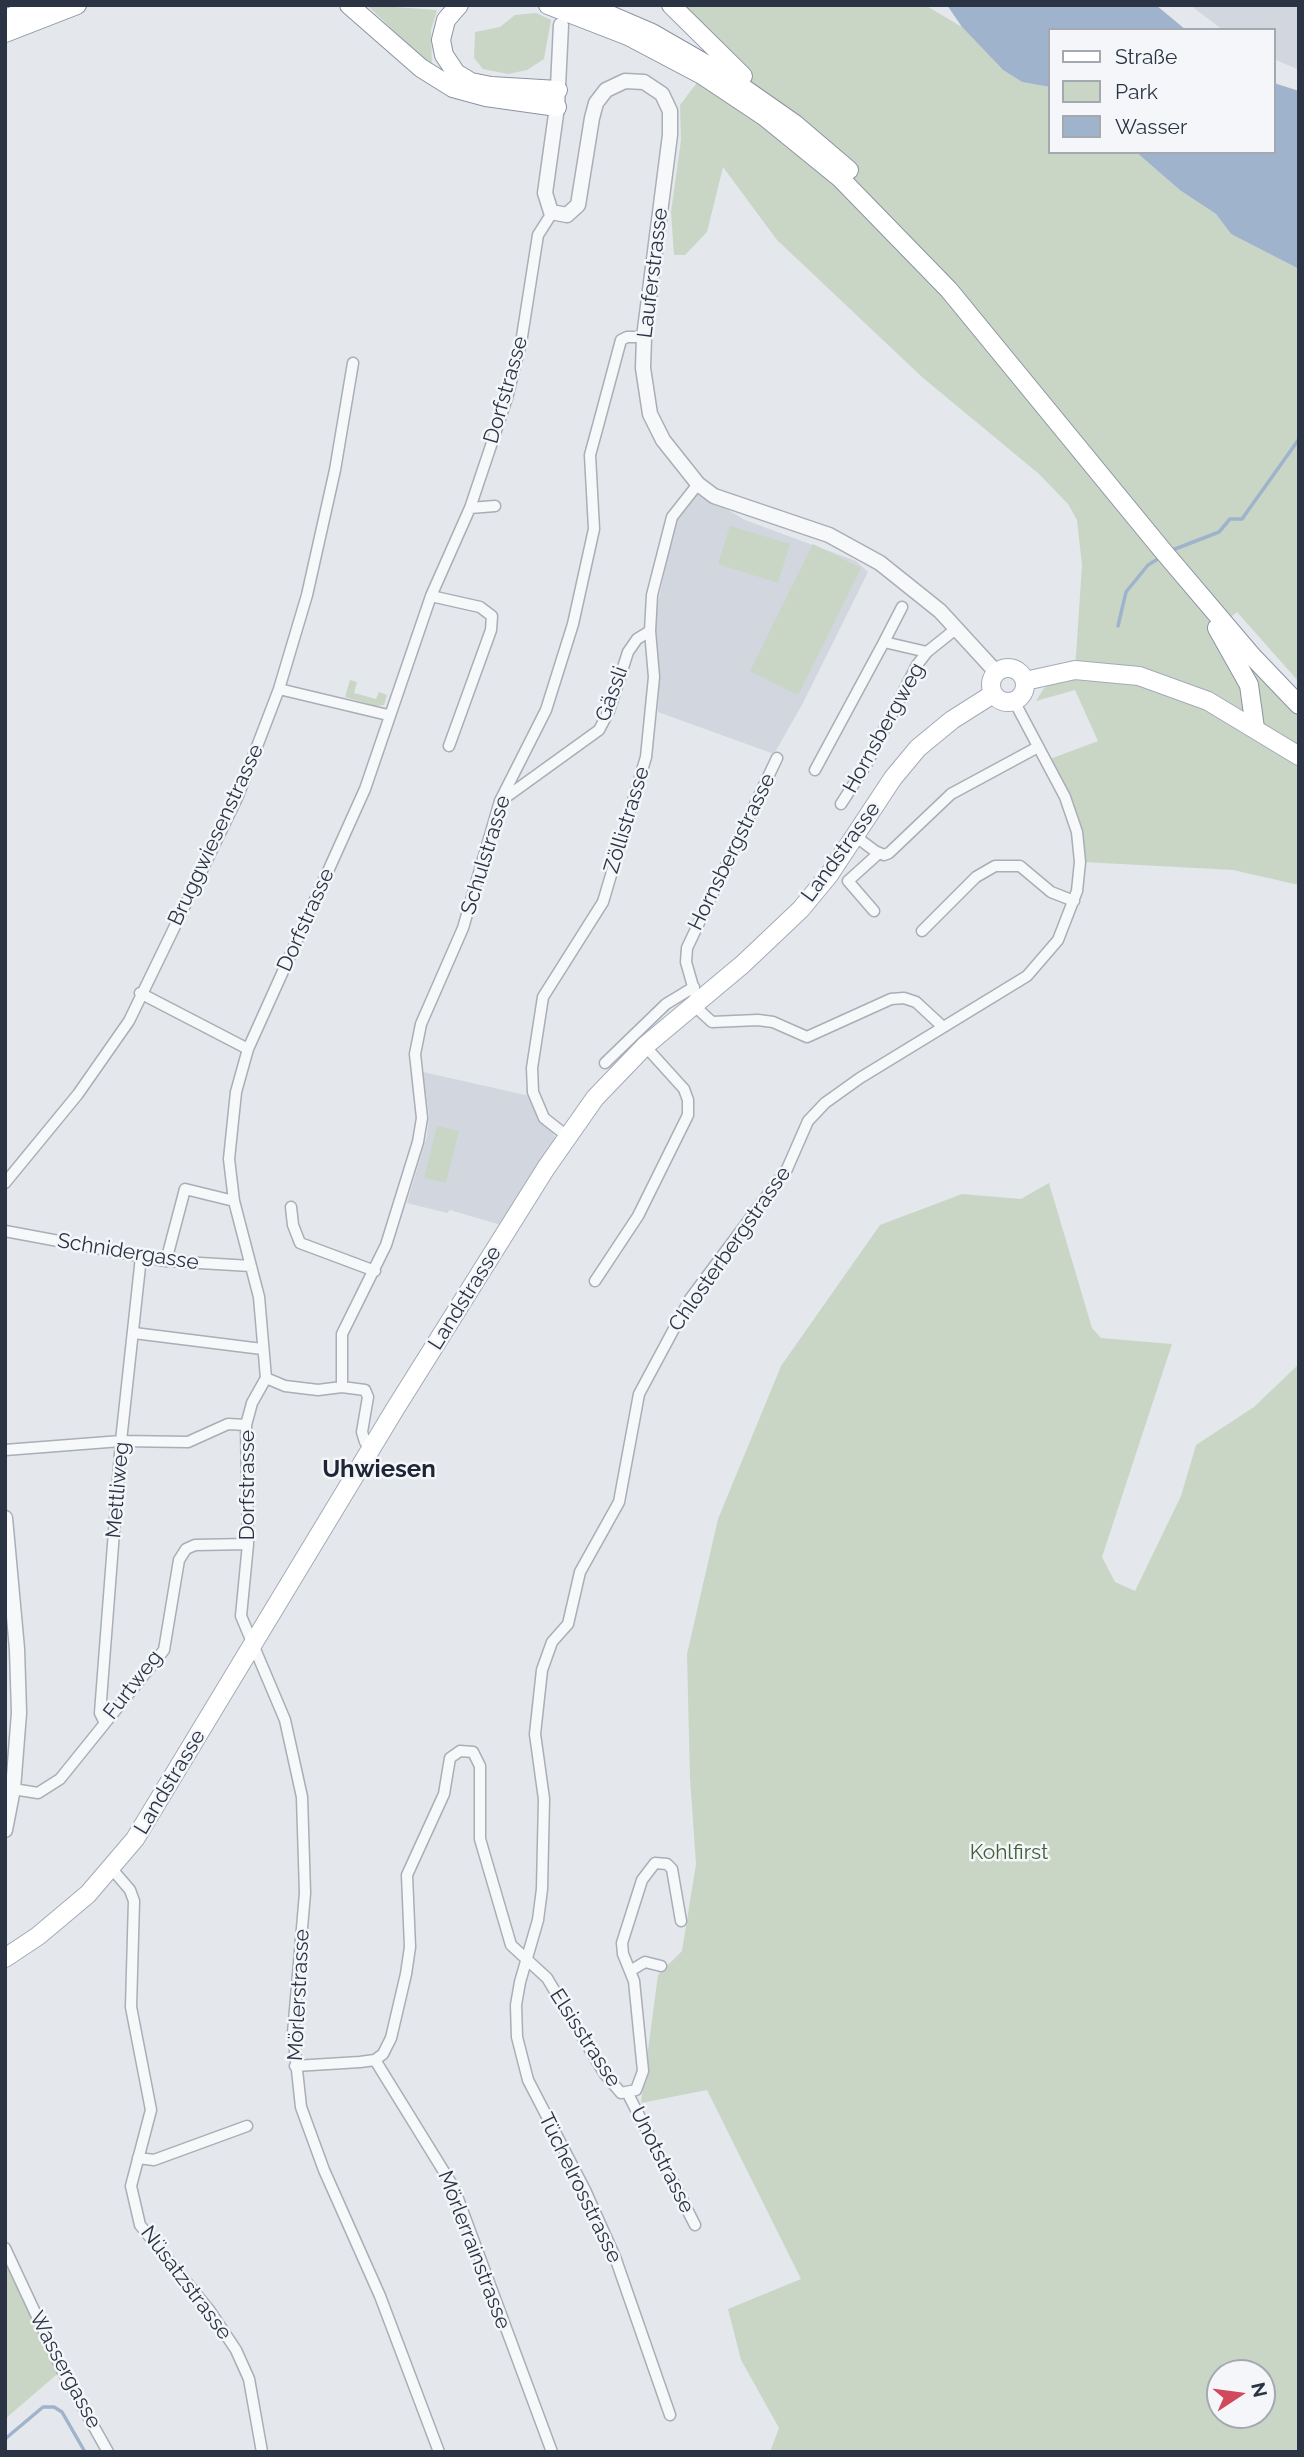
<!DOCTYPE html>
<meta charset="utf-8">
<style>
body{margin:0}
#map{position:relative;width:1304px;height:2457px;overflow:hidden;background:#e4e7ec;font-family:Raleway,sans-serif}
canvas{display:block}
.frame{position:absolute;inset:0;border:7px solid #2b3445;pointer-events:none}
.legend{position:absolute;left:1048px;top:28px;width:228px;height:126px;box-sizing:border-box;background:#f4f6f9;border:2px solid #a4a8b1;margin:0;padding:9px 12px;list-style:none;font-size:21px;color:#2b3445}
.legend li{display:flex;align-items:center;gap:14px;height:35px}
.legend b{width:35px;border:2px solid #a4a8b1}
.north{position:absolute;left:1206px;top:2359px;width:70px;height:70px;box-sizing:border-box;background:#f4f6f9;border:2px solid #a4a8b1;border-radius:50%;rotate:77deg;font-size:19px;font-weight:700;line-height:28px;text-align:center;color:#2b3445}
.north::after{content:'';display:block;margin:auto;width:24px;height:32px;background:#d1495b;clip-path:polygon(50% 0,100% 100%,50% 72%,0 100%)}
</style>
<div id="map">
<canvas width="1304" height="2457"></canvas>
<div class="frame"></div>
<ul class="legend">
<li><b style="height:9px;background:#fff"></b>Straße</li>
<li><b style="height:19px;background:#c9d6c5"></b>Park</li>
<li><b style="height:19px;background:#9fb4cc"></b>Wasser</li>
</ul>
<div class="north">N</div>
</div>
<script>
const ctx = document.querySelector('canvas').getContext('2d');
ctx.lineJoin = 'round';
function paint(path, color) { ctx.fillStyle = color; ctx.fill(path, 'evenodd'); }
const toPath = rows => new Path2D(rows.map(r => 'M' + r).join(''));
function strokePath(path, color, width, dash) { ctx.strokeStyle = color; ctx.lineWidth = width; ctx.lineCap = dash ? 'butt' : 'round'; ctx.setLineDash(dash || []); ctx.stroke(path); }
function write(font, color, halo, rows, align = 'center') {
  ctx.font = font + ' Raleway,sans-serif'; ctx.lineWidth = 5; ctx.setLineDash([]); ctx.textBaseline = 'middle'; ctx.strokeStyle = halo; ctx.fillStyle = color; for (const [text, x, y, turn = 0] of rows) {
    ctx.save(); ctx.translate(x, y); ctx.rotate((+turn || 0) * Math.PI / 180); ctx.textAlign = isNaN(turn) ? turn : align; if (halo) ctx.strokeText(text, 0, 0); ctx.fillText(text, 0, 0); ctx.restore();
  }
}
paint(toPath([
 [1190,5,1299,5,1299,70,1274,59,1274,30,1223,30],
 [697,492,745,520,856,561,868,572,803,703,774,754,658,712,659,677,652,630,677,515],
 [423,1072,530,1096,535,1110,556,1138,501,1225,450,1210,447,1213,407,1203,427,1136,429,1116]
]), '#d2d6de');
paint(toPath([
 [367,5,437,10,431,30,432,68],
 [671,5,925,5,962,27,1003,70,1022,82,1050,87,1050,152,1136,152,1181,191,1216,214,1231,234,1299,269,1299,682,1237,612,1221,625,1299,711,1299,885,1233,870,1084,862,1078,815,1050,759,1098,741,1075,690,1036,701,1044,688,1075,670,1082,565,1077,520,1068,504,1039,474,922,377,777,240,723,167,707,232,685,255,674,255,671,212,681,140,680,105,719,54],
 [536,13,551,20,544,59,527,70,508,74,483,69,474,58,475,32,500,27,515,15],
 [730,526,790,544,778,583,718,564],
 [813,544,861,568,798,695,750,671],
 [350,680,357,682,354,693,376,699,379,692,387,695,384,705,376,706,345,697],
 [437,1126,459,1131,446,1183,424,1178],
 [1049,1183,1092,1328,1101,1338,1172,1344,1102,1557,1115,1582,1135,1591,1181,1496,1196,1445,1254,1407,1299,1364,1299,2452,770,2452,779,2428,741,2360,728,2309,801,2279,707,2090,641,2103,658,1975,682,1951,696,1864,690,1778,687,1654,718,1519,781,1366,880,1225,962,1194,1021,1199],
 [1220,2373,1262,2373,1262,2415,1220,2415],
 [5,2248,62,2370,5,2419]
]), '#c9d6c5');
paint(toPath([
 [947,5,1156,5,1186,30,1050,30,1050,87,1022,82,1003,70,962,27],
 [1274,83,1299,91,1299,269,1231,234,1216,214,1181,191,1136,152,1274,152]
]), '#9fb4cc');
strokePath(toPath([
 [1170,551,1219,532,1230,519,1242,519,1299,439],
 [1118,626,1126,592,1148,565,1161,557],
 [5,2439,43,2407,54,2407,62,2412,85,2452]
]), '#9fb4cc', 3.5);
const minor = toPath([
 [470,508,495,506],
 [431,596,480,607,492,616,491,630,449,746],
 [884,642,902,607],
 [279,689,388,715],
 [777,758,687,948,686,962,700,1011,712,1022,758,1020,773,1022,807,1037,891,999,904,998,916,1002,943,1027],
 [815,770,884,642,927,652],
 [502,800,599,730,609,711,628,652,637,639,650,631],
 [841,804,866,765,917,665,927,652,957,628],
 [855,836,875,851,884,855,889,853,951,794,1038,747],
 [874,911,848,881,879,853],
 [922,931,976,877,995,866,1020,866,1051,892,1074,901],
 [140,993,248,1049],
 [605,1063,666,1004,694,987],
 [567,1136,544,1118,533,1092,532,1068,543,997,603,902,646,757,654,677,650,631,652,595,672,517,698,484],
 [5,1183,78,1094,129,1021,238,796,279,689,307,595,335,470,353,363],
 [291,1207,293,1225,300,1243,375,1271],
 [5,1231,166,1261,251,1266],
 [166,1261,185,1189,234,1201],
 [595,1281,638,1216,688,1115,688,1100,684,1089,645,1046],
 [134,1333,262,1349],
 [266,1378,285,1386,318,1390,342,1387,365,1390,368,1397,362,1432,365,1442,373,1448],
 [342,1387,342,1334,386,1245,418,1142,422,1118,415,1054,421,1024,463,928,500,801,546,710,573,624,594,529,590,455,599,422,621,340,627,337,644,337],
 [5,1450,121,1441,188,1442,228,1424,246,1425],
 [104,1721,100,1713,121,1441,141,1257],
 [13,1789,38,1793,60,1779,164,1650,179,1560,186,1549,195,1545,248,1544],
 [112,1869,130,1890,134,1901,131,2007,151,2110,131,2186,140,2225,210,2311,236,2350,249,2379,262,2452],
 [630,1971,645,1962,661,1966],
 [375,2060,454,2188,552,2452],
 [295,2066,360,2062,375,2060,383,2054,391,2038,406,1974,410,1947,407,1875,444,1794,450,1758,460,1751,473,1752,480,1766,480,1839,511,1945,547,1978,604,2073,621,2093,636,2090,643,2071,634,1981,623,1954,622,1943,642,1880,655,1863,667,1864,672,1869,681,1921],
 [628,2094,695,2225],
 [138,2158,154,2160,247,2126],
 [5,2248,62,2370,108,2452],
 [670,2415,615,2257,585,2190,528,2080,517,2037,516,2005,520,1982,538,1920,542,1889,544,1799,535,1734,542,1670,552,1642,568,1624,580,1572,619,1502,639,1394,690,1299,787,1169,808,1121,825,1103,860,1078,1027,976,1058,940,1077,891,1080,862,1077,832,1065,797,1014,701],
 [439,2452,380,2296,324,2170,301,2107,293,2033,305,1893,302,1797,285,1720,241,1616,248,1544,246,1425,252,1403,266,1378,259,1297,234,1201,229,1159,236,1092,248,1049,365,789,431,596,470,508,507,398,521,343,538,235,552,213]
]);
const tertiary = toPath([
 [561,25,557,107,545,193,551,212,567,215,578,205,592,118,596,103,606,90,625,81,644,82,662,94,670,111,670,135,644,337,643,368,650,414,663,440,698,484,714,496,829,535,880,563,940,611,996,672],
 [5,1518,17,1649,19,1713,13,1789,5,1830]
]);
const primary = toPath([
 '991 685a17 17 0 1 1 34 0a17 17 0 1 1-34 0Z',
 [1025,681,1075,670,1139,676,1208,701,1299,756],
 [5,1958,38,1936,88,1894,135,1839,395,1409,546,1168,595,1098,645,1046,743,964,801,909,829,875,893,778,918,748,952,720,993,694]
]);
const trunk = toPath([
 [349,5,421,68,453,88,486,97,557,107],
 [459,5,446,20,441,40,444,55,456,73,471,82,491,86,558,90],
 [548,5,628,36,702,75,765,117,840,178,949,290,1163,551,1253,657,1299,705],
 [587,5,652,33,725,75,795,124,849,170],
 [671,5,743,76],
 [5,19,39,5],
 [5,33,77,5],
 [1217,628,1249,685,1255,728]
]);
strokePath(minor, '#a9aeb7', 13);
strokePath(tertiary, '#a9aeb7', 17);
strokePath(primary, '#a3abb8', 20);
strokePath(trunk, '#8b94a3', 20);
strokePath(minor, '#f7f8fa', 10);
strokePath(tertiary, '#f7f8fa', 14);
strokePath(primary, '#fff', 18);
strokePath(trunk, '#fff', 18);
write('21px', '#2b3445', '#f4f6f9', [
 ["Lauferstrasse",653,273,-83],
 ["Dorfstrasse",506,390,-74],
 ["Gässli",612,694,-70],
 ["Hornsbergweg",884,728,-61],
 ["Zöllistrasse",627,820,-73],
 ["Bruggwiesenstrasse",216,835,-65],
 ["Hornsbergstrasse",732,852,-64],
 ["Landstrasse",841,852,-54],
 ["Schulstrasse",486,855,-73],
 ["Dorfstrasse",306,920,-66],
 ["Chlosterbergstrasse",730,1249,-55],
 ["Schnidergasse",128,1252,9],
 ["Landstrasse",465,1298,-58],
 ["Dorfstrasse",248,1485,-90],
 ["Mettliweg",118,1490,-85],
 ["Furtweg",133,1685,-52],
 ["Landstrasse",170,1782,-59],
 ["Mörlerstrasse",299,1995,-87],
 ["Elsisstrasse",585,2038,57],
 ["Unotstrasse",662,2160,63],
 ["Tüchelrosstrasse",580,2188,64],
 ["Mörlerrainstrasse",474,2250,69],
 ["Nüsatzstrasse",186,2283,53],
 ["Wassergasse",65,2370,62]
]);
write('21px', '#3f6138', '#f4f6f9', [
 ["Kohlfirst",1009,1853]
]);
write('bold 24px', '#1d2536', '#f4f6f9', [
 ["Uhwiesen",379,1470]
]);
</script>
